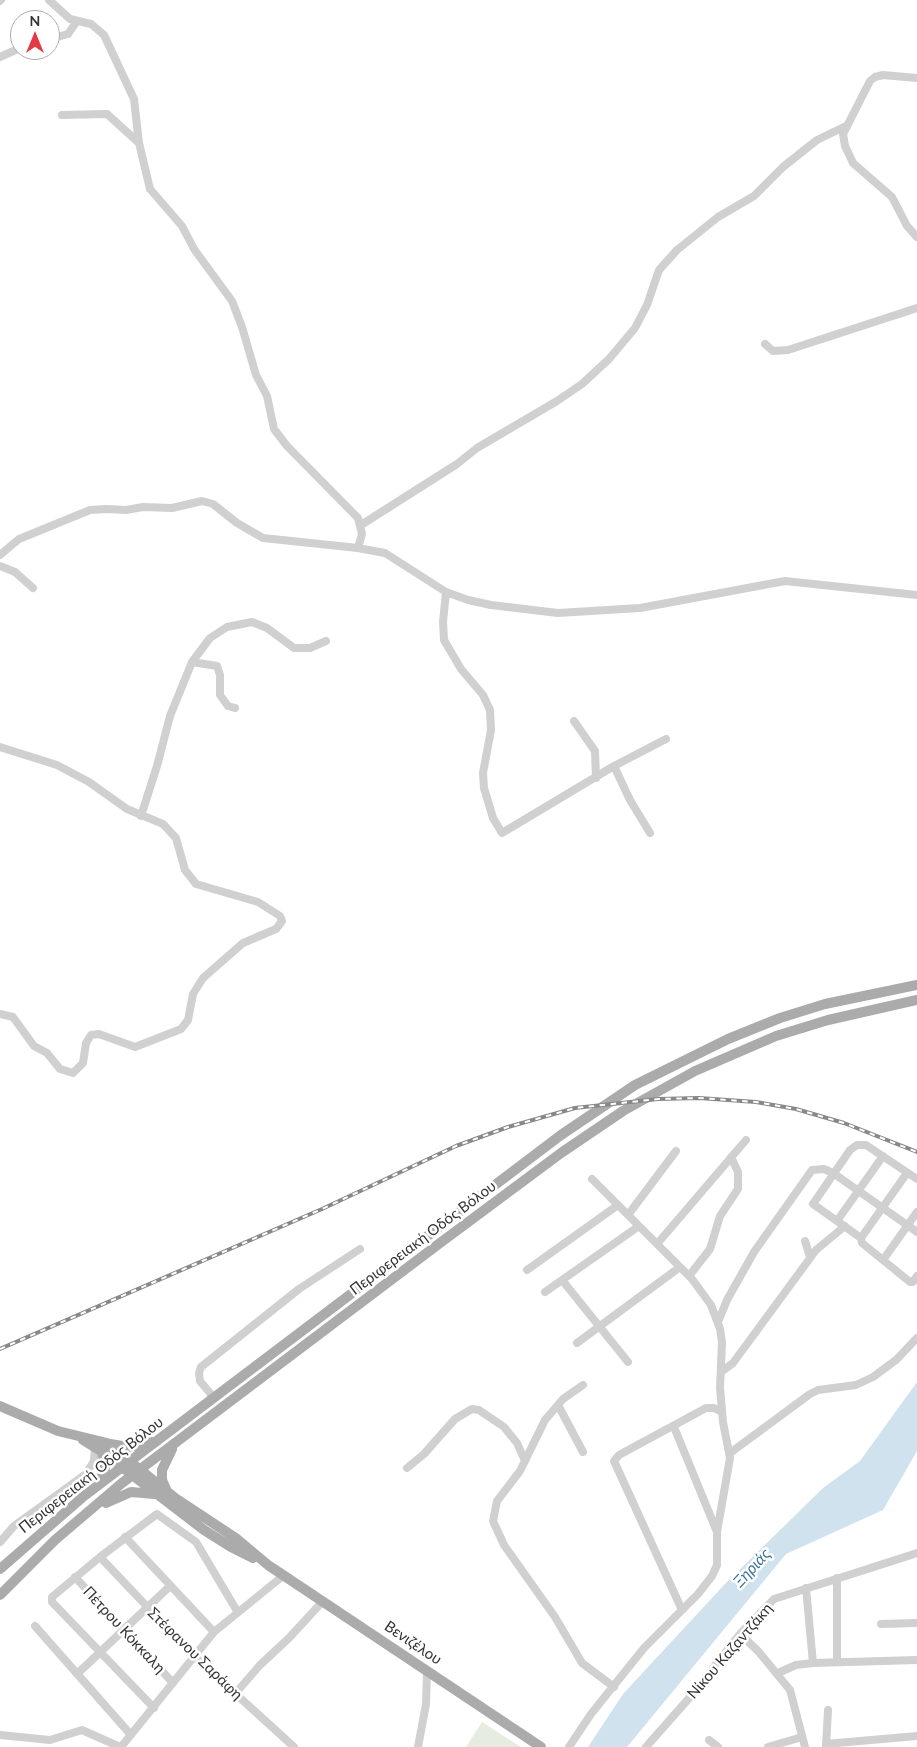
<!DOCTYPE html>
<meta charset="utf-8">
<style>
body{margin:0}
#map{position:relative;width:917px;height:1747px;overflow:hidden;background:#fff;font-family:Lato,sans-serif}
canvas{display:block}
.north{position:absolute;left:10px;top:10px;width:50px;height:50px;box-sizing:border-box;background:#fff;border:1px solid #adadad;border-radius:50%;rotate:0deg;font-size:14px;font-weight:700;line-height:20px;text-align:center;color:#333}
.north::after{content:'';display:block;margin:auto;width:18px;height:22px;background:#e63946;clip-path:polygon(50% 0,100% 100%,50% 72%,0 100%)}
</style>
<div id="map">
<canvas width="917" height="1747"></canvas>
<div class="north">N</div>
</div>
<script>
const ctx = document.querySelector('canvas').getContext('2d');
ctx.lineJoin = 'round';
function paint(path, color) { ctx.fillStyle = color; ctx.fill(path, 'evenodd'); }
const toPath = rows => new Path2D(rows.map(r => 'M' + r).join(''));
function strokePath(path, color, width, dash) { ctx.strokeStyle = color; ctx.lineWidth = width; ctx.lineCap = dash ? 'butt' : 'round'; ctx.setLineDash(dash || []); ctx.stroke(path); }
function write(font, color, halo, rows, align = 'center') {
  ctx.font = font + ' Lato,sans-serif'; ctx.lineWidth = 5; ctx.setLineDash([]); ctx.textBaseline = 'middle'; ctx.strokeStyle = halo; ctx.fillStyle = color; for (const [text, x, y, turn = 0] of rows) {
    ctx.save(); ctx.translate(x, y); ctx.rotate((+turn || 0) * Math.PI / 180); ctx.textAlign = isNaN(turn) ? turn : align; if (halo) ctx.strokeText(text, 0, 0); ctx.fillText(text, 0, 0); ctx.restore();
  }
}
paint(toPath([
 [482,1722,521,1747,466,1747]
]), '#e6ecdf');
paint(toPath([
 [917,1382,917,1451,883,1510,786,1554,627,1747,588,1747,623,1694,724,1585,823,1488,860,1461]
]), '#cfe2ee');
strokePath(toPath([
 [49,0,70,19,91,24,104,35,134,99,139,143,150,189,182,226,194,249,232,301,242,327,256,375,267,396,274,429,287,446,358,518,362,534,358,548],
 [0,1,1,0],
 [50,39,68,34,77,21],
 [0,57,20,48],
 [917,78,883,75,875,77,870,81,843,134,845,146,853,163,892,197,907,226,917,237],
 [62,115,107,114,139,143],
 [765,344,773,351,788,350,917,308],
 [361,525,457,464,477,448,557,401,582,384,609,359,635,328,647,305,659,270,677,250,718,217,754,196,783,167,817,140,846,126],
 [0,555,19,539,90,510,106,509,126,510,143,507,172,508,202,501,213,504,237,523,263,538,358,548,385,553,446,592,468,600,491,605,558,613,640,608,785,581,917,595],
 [0,566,15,572,33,588],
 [446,592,443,622,444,640,461,669,483,695,490,710,491,730,483,773,484,788,493,818,502,833,614,766,666,739],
 [192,662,217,666,220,675,220,695,228,706,235,708],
 [574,721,595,751,596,778],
 [0,747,57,765,89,782,127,809,163,824,176,838,185,870,196,884,258,902,280,916,282,921,276,929,243,943,203,978,193,994,188,1020,181,1029,135,1047,99,1034,91,1035,86,1043,83,1063,73,1073,60,1069,47,1053,34,1046,13,1017,0,1014],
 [614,766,630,800,650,833],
 [141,816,157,766,170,716,192,662,210,638,227,627,252,622,267,628,294,648,310,648,326,641],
 [917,1179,866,1145,857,1145,850,1150,813,1204,861,1238,862,1243,910,1282,913,1282,917,1276],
 [628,1215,676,1151],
 [837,1221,883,1156],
 [861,1238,907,1173],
 [805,1241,810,1257],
 [657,1244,746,1140],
 [883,1260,917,1212],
 [527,1270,618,1205],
 [689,1276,710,1249,720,1216,738,1189,738,1172,731,1157],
 [562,1280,628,1362],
 [545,1292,639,1226],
 [718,1322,727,1300,754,1252,812,1170,824,1169,833,1173,917,1232],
 [577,1343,680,1267],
 [721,1372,733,1363,816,1250,845,1226],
 [583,1385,563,1399,545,1420,520,1471,497,1501,493,1521,504,1545,555,1617,582,1663,614,1687],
 [214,1398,200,1381,199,1373,201,1367,299,1289,360,1249],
 [558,1405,583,1452],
 [674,1427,717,1532],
 [730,1453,810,1394,818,1390,856,1385,873,1377,896,1360,917,1338],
 [407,1468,424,1454,455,1419,472,1409,479,1410,504,1427,517,1443,525,1461],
 [125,1537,214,1632],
 [0,1542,14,1526,86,1474,94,1461,95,1447],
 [100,1557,194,1656,294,1747],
 [75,1577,173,1683],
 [837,1578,837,1662],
 [806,1588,813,1663],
 [682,1610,614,1461,619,1455,706,1408,714,1408,722,1412],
 [881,1624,917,1623],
 [35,1626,131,1735],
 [740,1634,758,1651,790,1690,805,1747],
 [778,1673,796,1665,813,1663,917,1660],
 [77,1674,170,1586],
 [235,1694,260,1665,289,1638,323,1601],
 [154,1708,52,1602,52,1597,100,1557,157,1514,196,1542,237,1611],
 [0,1735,50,1740,82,1730,120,1747],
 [709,1740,718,1747],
 [826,1744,917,1736],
 [121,1747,214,1632,284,1575],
 [418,1747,426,1704,427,1671],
 [569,1747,591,1714,644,1648,698,1594,712,1576,717,1565,717,1532,730,1458,723,1422,720,1388,722,1342,720,1329,711,1305,692,1279,592,1179],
 [646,1747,691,1696,740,1634,774,1599,917,1553],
 [768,1747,802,1737],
 [826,1747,828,1710]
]), '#d0d0d0', 8);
strokePath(toPath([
 [0,1406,58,1431,107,1443,175,1498,237,1539,268,1565,541,1747],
 [83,1440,101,1451,204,1530,231,1547,253,1558],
 [110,1444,129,1447,152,1442],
 [99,1483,105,1468,102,1452],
 [166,1489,162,1480,162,1470,172,1449],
 [106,1503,131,1492,154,1494],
 [0,1569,84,1496,561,1135,635,1085,728,1039,780,1018,825,1004,917,985],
 [0,1595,55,1540,122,1483,440,1243,561,1153,623,1111,695,1071,776,1036,828,1020,917,1000]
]), '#ababab', 10);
const rail = toPath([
 [0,1349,322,1209,456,1146,508,1127,575,1108,658,1099,699,1098,756,1102,796,1109,844,1123,917,1152]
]);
strokePath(rail, '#888', 4);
strokePath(rail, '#fff', 2, [5.5]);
write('15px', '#333', '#fff', [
 ["Περιφερειακή Οδός Βόλου",423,1238,-37],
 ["Περιφερειακή Οδός Βόλου",91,1475,-38],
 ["Πέτρου Κόκκαλη",124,1630,47],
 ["Βενιζέλου",413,1643,34],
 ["Νίκου Καζαντζάκη",730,1651,-49],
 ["Στέφανου Σαράφη",195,1654,44]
]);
write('italic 16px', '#3f7597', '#fff', [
 ["Ξηριάς",752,1568,-47]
]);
</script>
